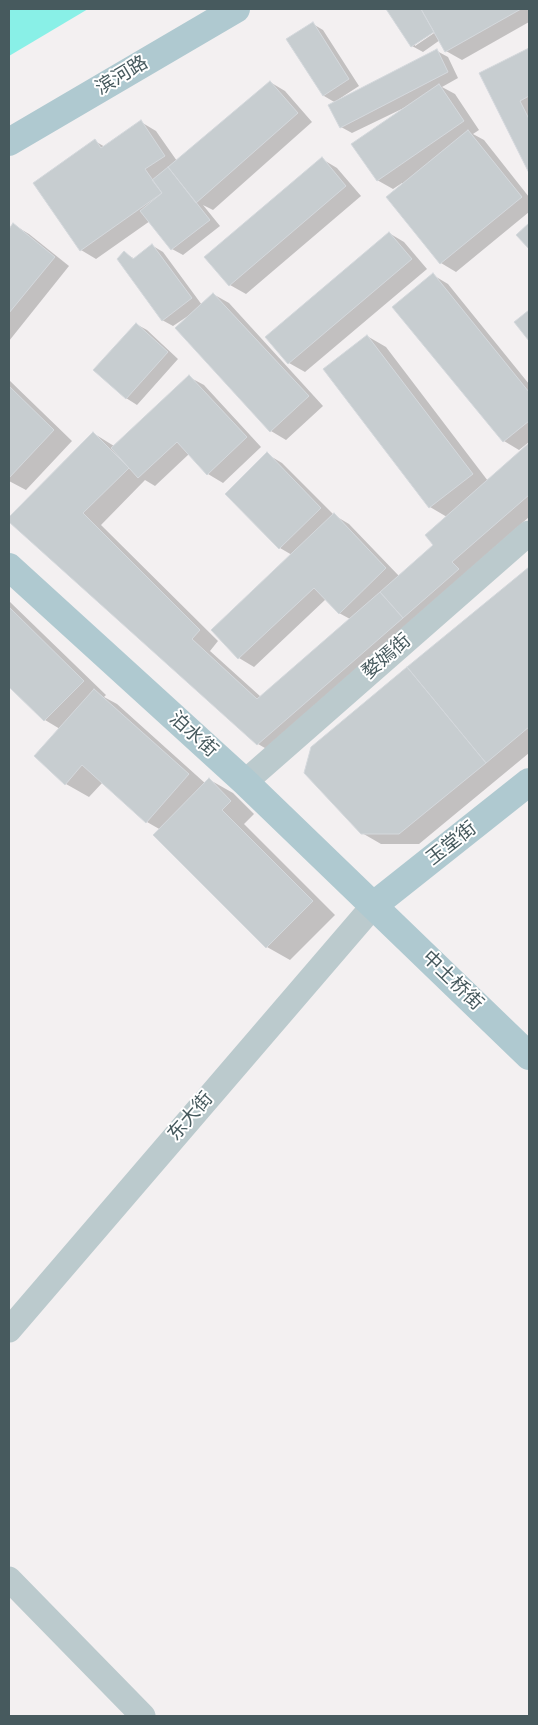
<!DOCTYPE html>
<meta charset="utf-8">
<style>
body{margin:0}
#map{position:relative;width:538px;height:1725px;overflow:hidden;background:#f3f0f1;font-family:Signika,sans-serif}
canvas{display:block}
.frame{position:absolute;inset:0;border:10px solid #475a5e;pointer-events:none}
</style>
<div id="map">
<canvas width="538" height="1725"></canvas>
<div class="frame"></div>
</div>
<script>
const ctx = document.querySelector('canvas').getContext('2d');
ctx.lineJoin = 'round';
function paint(path, color) { ctx.fillStyle = color; ctx.fill(path, 'evenodd'); }
const toPath = rows => new Path2D(rows.map(r => 'M' + r).join(''));
function strokePath(path, color, width, dash) { ctx.strokeStyle = color; ctx.lineWidth = width; ctx.lineCap = dash ? 'butt' : 'round'; ctx.setLineDash(dash || []); ctx.stroke(path); }
function write(font, color, halo, rows, align = 'center') {
  ctx.font = font + ' Signika,"Noto Sans SC",sans-serif'; ctx.lineWidth = 4; ctx.setLineDash([]); ctx.textBaseline = 'middle'; ctx.strokeStyle = halo; ctx.fillStyle = color; for (const [text, x, y, turn = 0] of rows) {
    ctx.save(); ctx.translate(x, y); ctx.rotate((+turn || 0) * Math.PI / 180); ctx.textAlign = isNaN(turn) ? turn : align; if (halo) ctx.strokeText(text, 0, 0); ctx.fillText(text, 0, 0); ctx.restore();
  }
}
paint(toPath([
 [9,9,88,9,9,56]
]), '#89f0e7');
paint(toPath([
 [387,9,529,9,529,22,462,60,446,51,440,40,423,52,412,46],
 [438,27,440,29,415,46,415,43],
 [313,24,323,30,359,86,339,99,340,100,437,51,448,57,458,78,442,87,455,94,479,130,473,134,484,140,529,197,529,212,456,272,441,263,402,183,393,189,377,180,410,105,352,133,341,127,336,103,324,96,288,40],
 [529,49,529,170,481,74],
 [270,82,285,91,312,122,213,210,203,205,220,226,183,255,172,249,150,221,96,259,81,250,34,183,95,141,105,147,141,122,156,131,177,161],
 [322,159,337,168,361,196,246,294,230,285,206,257],
 [14,225,29,234,69,266,9,341,9,231],
 [389,233,404,242,427,269,305,372,289,363,267,337],
 [153,246,163,252,202,305,213,294,229,303,323,406,286,440,271,431,188,316,173,326,162,320,124,253,135,259],
 [433,275,448,284,529,384,529,442,519,450,504,441],
 [136,324,147,330,178,359,137,405,126,398],
 [367,336,386,347,488,481,529,445,529,517,467,572,277,755,258,744,9,519,93,433,114,446,189,377,204,385,261,447,223,483,208,474,189,454,155,486,145,480,101,525,218,641,210,651,261,697,350,619,339,613,326,599,254,667,239,658,213,630,292,555,280,548,267,454,282,463,334,515,349,524,399,576,435,545,447,517,430,507],
 [9,380,72,441,26,490,9,481],
 [529,568,529,753,419,844,381,844,362,833,312,748],
 [9,601,106,695,104,697,117,704,206,784,210,780,233,793,254,814,244,824,335,915,290,960,267,947,155,835,161,830,147,822,103,782,89,797,66,784,60,729,45,720,9,685]
]), '#0003');
const building = toPath([
 [386,9,421,9,434,32,411,47,386,9],
 [421,9,521,9,445,52,421,9],
 [313,22,349,79,323,96,286,39,313,22],
 [529,48,529,96,520,101,529,119,529,173,479,73,529,48],
 [437,49,448,72,340,128,328,105,437,49],
 [270,81,298,113,196,203,168,167,270,81],
 [439,84,464,121,377,181,351,144,439,84],
 [141,120,165,156,145,169,162,193,80,251,33,183,95,139,101,148,141,120],
 [468,130,522,197,440,264,386,197,468,130],
 [322,157,346,186,229,286,204,257,322,157],
 [168,167,210,220,171,250,140,211,162,193,152,180,168,167],
 [13,223,55,257,9,313,9,229,13,223],
 [529,223,529,249,516,235,529,223],
 [389,232,412,259,288,364,265,337,389,232],
 [152,244,192,298,162,321,117,259,124,251,133,259,152,244],
 [433,273,529,392,529,421,503,442,392,307,433,273],
 [213,293,309,396,270,432,175,328,213,293],
 [529,310,529,341,514,322,529,310],
 [136,323,168,352,126,399,93,370,136,323],
 [367,335,473,474,429,508,323,369,367,335],
 [189,375,247,437,207,475,177,442,138,478,111,448,189,375],
 [9,386,54,430,9,478,9,386],
 [93,432,129,468,83,513,200,630,192,639,257,699,380,592,403,618,257,745,9,522,9,517,93,432],
 [529,443,529,495,452,562,459,569,403,618,380,592,433,545,425,535,529,443],
 [267,452,321,508,279,549,225,494,267,452],
 [334,513,386,568,339,614,314,588,238,659,211,630,334,513],
 [529,567,529,727,486,763,407,667,529,567],
 [9,607,84,681,44,721,9,687,9,607],
 [407,667,486,763,399,834,361,834,304,773,311,747,407,667],
 [94,689,189,774,146,823,82,765,65,785,34,756,94,689],
 [209,778,231,801,222,810,313,901,266,948,153,835,209,778]
]);
paint(building, '#c7cdd0');
strokePath(building, '#d4d8dc', 1);
strokePath(toPath([
 [245,782,529,533],
 [9,1330,374,905],
 [9,1579,143,1716]
]), '#bbcacd', 25);
strokePath(toPath([
 [9,142,236,9],
 [9,567,245,782,529,1056],
 [374,905,529,782]
]), '#afc9d0', 28);
write('19px', '#475a5e', '#fff', [
 ["滨河路",122,76,-31],
 ["婺嫣街",387,657,-41],
 ["泊水街",193,735,42],
 ["玉堂街",452,844,-38],
 ["中土桥街",452,981,44],
 ["东大街",191,1117,-49]
]);
</script>
